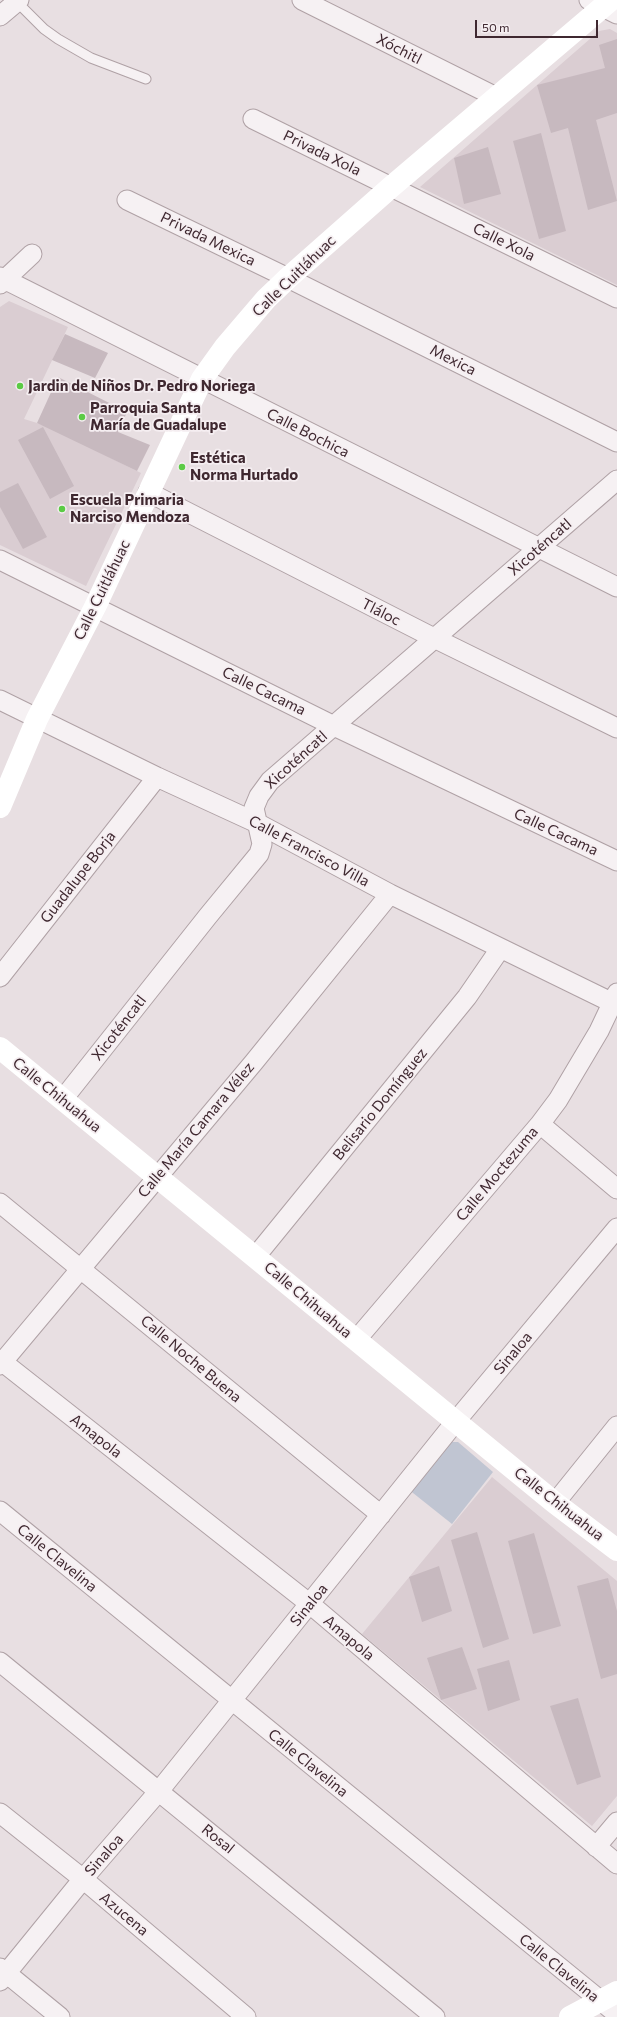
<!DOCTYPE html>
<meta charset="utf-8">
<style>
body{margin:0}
#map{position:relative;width:617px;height:2017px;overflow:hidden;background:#e8dfe2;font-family:Commissioner,sans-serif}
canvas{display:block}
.scale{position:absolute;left:475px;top:20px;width:123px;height:18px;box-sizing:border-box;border:2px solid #3f2830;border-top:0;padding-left:5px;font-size:12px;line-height:14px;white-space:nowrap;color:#3f2830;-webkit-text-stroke:3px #f5eef1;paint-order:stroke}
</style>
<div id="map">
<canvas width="617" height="2017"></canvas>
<div class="scale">50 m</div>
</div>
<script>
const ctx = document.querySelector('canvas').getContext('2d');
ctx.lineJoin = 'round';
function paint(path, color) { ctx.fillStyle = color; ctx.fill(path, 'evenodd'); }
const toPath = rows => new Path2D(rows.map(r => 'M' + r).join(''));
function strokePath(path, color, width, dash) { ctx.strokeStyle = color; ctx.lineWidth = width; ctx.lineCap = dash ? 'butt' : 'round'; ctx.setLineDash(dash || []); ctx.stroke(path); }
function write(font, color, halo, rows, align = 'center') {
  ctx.font = font + ' Commissioner,sans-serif'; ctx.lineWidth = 3.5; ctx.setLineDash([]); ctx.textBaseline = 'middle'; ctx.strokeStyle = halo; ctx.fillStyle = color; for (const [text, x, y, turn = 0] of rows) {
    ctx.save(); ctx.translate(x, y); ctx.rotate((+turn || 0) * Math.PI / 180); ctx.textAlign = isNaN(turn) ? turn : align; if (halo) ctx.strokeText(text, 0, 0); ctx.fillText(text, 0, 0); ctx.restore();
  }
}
paint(toPath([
 [610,29,617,33,617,285,420,187,599,31],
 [9,301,68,327,24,419,47,426,141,473,86,586,0,545,0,307],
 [492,1477,617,1581,617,1796,592,1826,362,1634]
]), '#dacdd2');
paint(toPath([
 [447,1442,458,1442,493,1472,452,1524,408,1489]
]), '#c0c5d2');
paint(toPath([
 [617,39,617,113,596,120,617,201,588,210,568,128,551,133,537,85,605,68,599,45],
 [541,133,566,231,539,239,513,141],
 [488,147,501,194,464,204,454,158],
 [65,334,108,353,95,378,52,360],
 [58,377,127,412,118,432,150,445,137,471,37,423],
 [43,427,74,486,50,499,18,440],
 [18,483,47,537,23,549,0,507,0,492],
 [477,1532,509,1639,483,1648,451,1540],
 [534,1533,561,1626,533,1634,508,1541],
 [439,1566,452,1611,422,1622,409,1577],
 [608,1578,617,1611,617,1674,601,1679,577,1586],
 [462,1647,477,1689,441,1700,427,1658],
 [509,1660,520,1700,488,1711,477,1669],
 [578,1698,601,1777,577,1785,550,1706]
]), '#c7b9bf');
const lane = toPath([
 [17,2,44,29,58,39,91,58,146,79]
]);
const street = toPath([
 [302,0,496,97],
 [589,0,617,14],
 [0,16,19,0],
 [253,119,617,298],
 [127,200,288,278,617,442],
 [0,277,617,587],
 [0,284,32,254],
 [148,492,434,638,617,728],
 [0,560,334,726,617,861],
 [0,700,157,777,257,823,390,894,617,1005],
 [0,977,157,777],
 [63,1099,208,916,259,854,262,844,254,808,259,796,270,781,617,480],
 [540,1124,617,1189],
 [0,1203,381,1515],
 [256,1256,467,997,500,949],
 [356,1340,540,1124,558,1100,599,1031,617,993],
 [0,1360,310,1604,617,1864],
 [0,1365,254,1062,390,894],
 [555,1503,617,1426],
 [0,1511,617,2014],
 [0,1662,435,2017],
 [0,1813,83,1879,246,2017],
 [596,1847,617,1822],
 [0,1968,60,2017],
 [0,1981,83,1879,159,1791,456,1421,617,1228]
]);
strokePath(lane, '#afa1a5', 11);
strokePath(street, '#afa1a5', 21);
strokePath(lane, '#f6f1f3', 9);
strokePath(street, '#f6f1f3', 19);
strokePath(toPath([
 [0,807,37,719,95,607,202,379,225,347,266,299,288,278,391,187,611,0],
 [0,1048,555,1503,617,1550],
 [570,2017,617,1992]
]), '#fff', 22);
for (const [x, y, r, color] of [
 [20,386,4,"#5bcb45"],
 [82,417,4,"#5bcb45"],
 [182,467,4,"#5bcb45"],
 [62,509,4,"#5bcb45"]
]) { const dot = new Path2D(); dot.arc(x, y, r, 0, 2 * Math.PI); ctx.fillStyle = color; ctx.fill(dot); strokePath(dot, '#f5eef1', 1.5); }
write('15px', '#3f2830', '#f5eef1', [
 ["Xóchitl",399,49,27],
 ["Privada Xola",322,153,26],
 ["Privada Mexica",208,239,26],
 ["Calle Xola",504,242,26],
 ["Calle Cuitláhuac",294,276,-44],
 ["Mexica",453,360,27],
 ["Calle Bochica",308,433,27],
 ["Xicoténcatl",540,547,-41],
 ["Calle Cuitláhuac",102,590,-64],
 ["Tláloc",381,612,27],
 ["Calle Cacama",264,691,26],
 ["Xicoténcatl",296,760,-42],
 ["Calle Cacama",556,832,25],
 ["Calle Francisco Villa",309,851,28],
 ["Guadalupe Borja",78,877,-52],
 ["Xicoténcatl",119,1028,-52],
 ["Calle Chihuahua",57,1095,39],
 ["Belisario Domínguez",380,1104,-51],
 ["Calle María Camara Vélez",196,1130,-50],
 ["Calle Moctezuma",497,1174,-50],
 ["Calle Chihuahua",308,1300,40],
 ["Sinaloa",513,1353,-50],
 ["Calle Noche Buena",191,1359,40],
 ["Amapola",96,1436,38],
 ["Calle Chihuahua",559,1504,38],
 ["Calle Clavelina",57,1558,39],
 ["Sinaloa",309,1605,-51],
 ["Amapola",349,1638,40],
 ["Calle Clavelina",308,1763,39],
 ["Rosal",218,1839,39],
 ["Sinaloa",104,1855,-49],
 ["Azucena",124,1914,40],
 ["Calle Clavelina",559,1968,39]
]);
write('bold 15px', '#3f2830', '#f5eef1', [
 ["Jardin de Niños Dr. Pedro Noriega",28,386],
 ["Parroquia Santa",90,408],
 ["María de Guadalupe",90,425],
 ["Estética",190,458],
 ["Norma Hurtado",190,475],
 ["Escuela Primaria",70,500],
 ["Narciso Mendoza",70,517]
], 'left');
</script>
